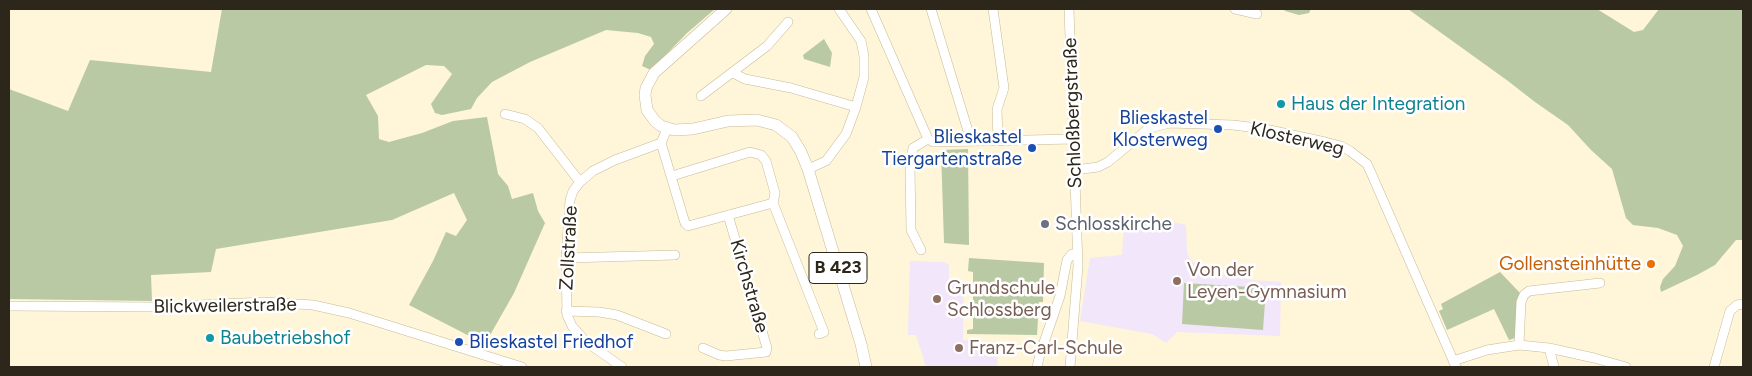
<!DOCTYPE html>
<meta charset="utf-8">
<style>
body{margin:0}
#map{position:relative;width:1752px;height:376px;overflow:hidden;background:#fff5d8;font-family:Figtree,sans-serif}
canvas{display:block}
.frame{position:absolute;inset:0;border:10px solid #2c271a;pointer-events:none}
</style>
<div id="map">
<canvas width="1752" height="376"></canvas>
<div class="frame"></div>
</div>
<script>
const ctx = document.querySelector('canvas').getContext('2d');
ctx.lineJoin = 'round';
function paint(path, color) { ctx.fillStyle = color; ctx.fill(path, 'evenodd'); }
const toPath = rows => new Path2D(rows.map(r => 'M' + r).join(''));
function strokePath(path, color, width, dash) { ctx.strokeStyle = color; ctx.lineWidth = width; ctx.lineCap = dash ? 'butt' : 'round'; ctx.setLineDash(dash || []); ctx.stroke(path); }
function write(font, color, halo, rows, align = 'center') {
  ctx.font = font + ' Figtree,sans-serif'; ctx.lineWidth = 5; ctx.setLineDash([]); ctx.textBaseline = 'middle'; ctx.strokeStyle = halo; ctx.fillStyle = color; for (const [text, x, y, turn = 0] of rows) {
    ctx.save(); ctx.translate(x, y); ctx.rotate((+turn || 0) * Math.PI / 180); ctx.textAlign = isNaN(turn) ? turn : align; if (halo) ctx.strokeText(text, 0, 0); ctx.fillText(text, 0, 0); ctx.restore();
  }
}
paint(toPath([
 [1159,219,1186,225,1187,254,1193,262,1207,270,1252,280,1281,282,1280,336,1177,332,1166,343,1152,334,1080,321,1090,258,1122,255,1124,225],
 [910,261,944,262,948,264,949,266,949,281,955,282,955,286,964,291,963,340,999,342,997,367,926,367,916,335,908,335]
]), '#f2e6fa');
paint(toPath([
 [222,9,715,9,687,33,651,70,642,66,645,56,654,44,651,37,638,33,606,30,530,62,492,82,477,98,471,109,442,115,435,113,431,104,452,74,444,66,426,65,366,95,378,116,379,139,389,142,422,133,453,121,487,117,498,174,508,186,512,199,533,193,538,211,545,223,514,293,485,344,409,305,433,261,446,232,456,236,467,220,454,193,392,220,216,249,211,272,151,275,152,301,9,299,9,89,68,111,90,60,211,72],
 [1284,9,1311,9,1309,13,1299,15,1285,11],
 [1408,9,1597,9,1634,32,1643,30,1659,9,1743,9,1743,240,1736,240,1715,265,1697,275,1661,292,1660,287,1663,279,1675,266,1683,246,1677,235,1658,228,1633,225,1626,218,1612,169,1591,150,1568,125,1535,102,1508,81],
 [824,39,832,53,830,67,804,59,803,55],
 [968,149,969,245,944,243,941,150],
 [969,258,1044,263,1043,302,1039,302,1037,335,967,334,967,330,973,329,973,272,968,271],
 [1500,272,1520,293,1515,338,1509,340,1494,309,1447,330,1439,311,1443,309,1441,304],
 [1184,283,1266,288,1263,330,1182,324]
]), '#b8c9a3');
const minor = toPath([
 [871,9,928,139,933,142,1074,139],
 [931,9,968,131,970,141],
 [993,9,1004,88,997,109,998,141],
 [1069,9,1078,266,1070,367],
 [1235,9,1257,14],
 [733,73,745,79,791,88,856,107],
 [701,96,767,46,788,22],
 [505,114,525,119,538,128,580,182],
 [661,143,685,223,688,226,773,203],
 [808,169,826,161,846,134,856,107,864,77,864,56,861,41,839,9],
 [1075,170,1098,167,1108,162,1149,128,1170,123,1233,125,1265,129,1325,142,1341,146,1350,151,1367,164,1372,175,1456,367],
 [672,176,750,152,761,155,766,161,775,193,773,203,824,332,819,334],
 [921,250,911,230,910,166,913,148,928,139],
 [566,258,675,255],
 [9,306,156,307,264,302,313,305,349,313,522,367],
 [566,311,599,312,617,315,666,334],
 [1519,345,1521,302,1524,295,1529,291,1600,283],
 [703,348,719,355,726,356,766,352,767,348,728,215],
 [1549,348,1554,367],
 [1453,361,1487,350,1519,345,1549,348,1594,358,1626,367],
 [622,367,585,341,572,326,567,315,566,258,570,200,573,191,580,182,593,171,615,160,661,143,667,129],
 [1037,367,1040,354,1060,296,1067,260,1072,254,1077,254],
 [1714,367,1730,311,1737,305,1743,304]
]);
const major = toPath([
 [726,9,654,73,646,88,645,95,647,110,655,121,661,126,674,130,693,129,728,121,757,120,776,125,792,137,801,152,808,169,861,344,866,367]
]);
strokePath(minor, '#c6ba97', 10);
strokePath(major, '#c6ba97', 12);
strokePath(minor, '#fff', 9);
strokePath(major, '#fff', 11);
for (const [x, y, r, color] of [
 [1281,104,5,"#0f9aa8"],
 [1218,129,5,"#1a4fb4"],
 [1032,148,5,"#1a4fb4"],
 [1045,224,5,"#6b7280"],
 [1651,264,5,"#e8710a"],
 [1177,281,5,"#8d6e63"],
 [937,299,5,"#8d6e63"],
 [210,338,5,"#0f9aa8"],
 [459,342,5,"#1a4fb4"],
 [959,348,5,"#8d6e63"]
]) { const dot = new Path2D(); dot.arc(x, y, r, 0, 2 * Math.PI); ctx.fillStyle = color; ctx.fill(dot); strokePath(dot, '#fff', 2); }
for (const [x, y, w] of [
 [838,268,58]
]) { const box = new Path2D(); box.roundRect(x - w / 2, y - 15.5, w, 31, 4); ctx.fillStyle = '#fff'; ctx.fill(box); strokePath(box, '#2c271a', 1); }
write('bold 18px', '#2c271a', null, [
 ["B 423",838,268]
]);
write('19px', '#0d838f', '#fff', [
 ["Haus der Integration",1291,104],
 ["Baubetriebshof",220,338]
], 'left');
write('19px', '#2c271a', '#fff', [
 ["Schloßbergstraße",1073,113,-92],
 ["Klosterweg",1297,139,13],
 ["Zollstraße",569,248,-87],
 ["Kirchstraße",749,286,74],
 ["Blickweilerstraße",225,306,-1]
]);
write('19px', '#164399', '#fff', [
 ["Blieskastel",1208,118],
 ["Klosterweg",1208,140],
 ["Blieskastel",1022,137],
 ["Tiergartenstraße",1022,159],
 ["Blieskastel Friedhof",469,342,"left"]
], 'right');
write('19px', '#5b616d', '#fff', [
 ["Schlosskirche",1055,224]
], 'left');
write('19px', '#c56008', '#fff', [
 ["Gollensteinhütte",1641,264]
], 'right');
write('19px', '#785e54', '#fff', [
 ["Von der",1187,270],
 ["Leyen-Gymnasium",1187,292],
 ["Grundschule",947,288],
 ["Schlossberg",947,310],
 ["Franz-Carl-Schule",969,348]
], 'left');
</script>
